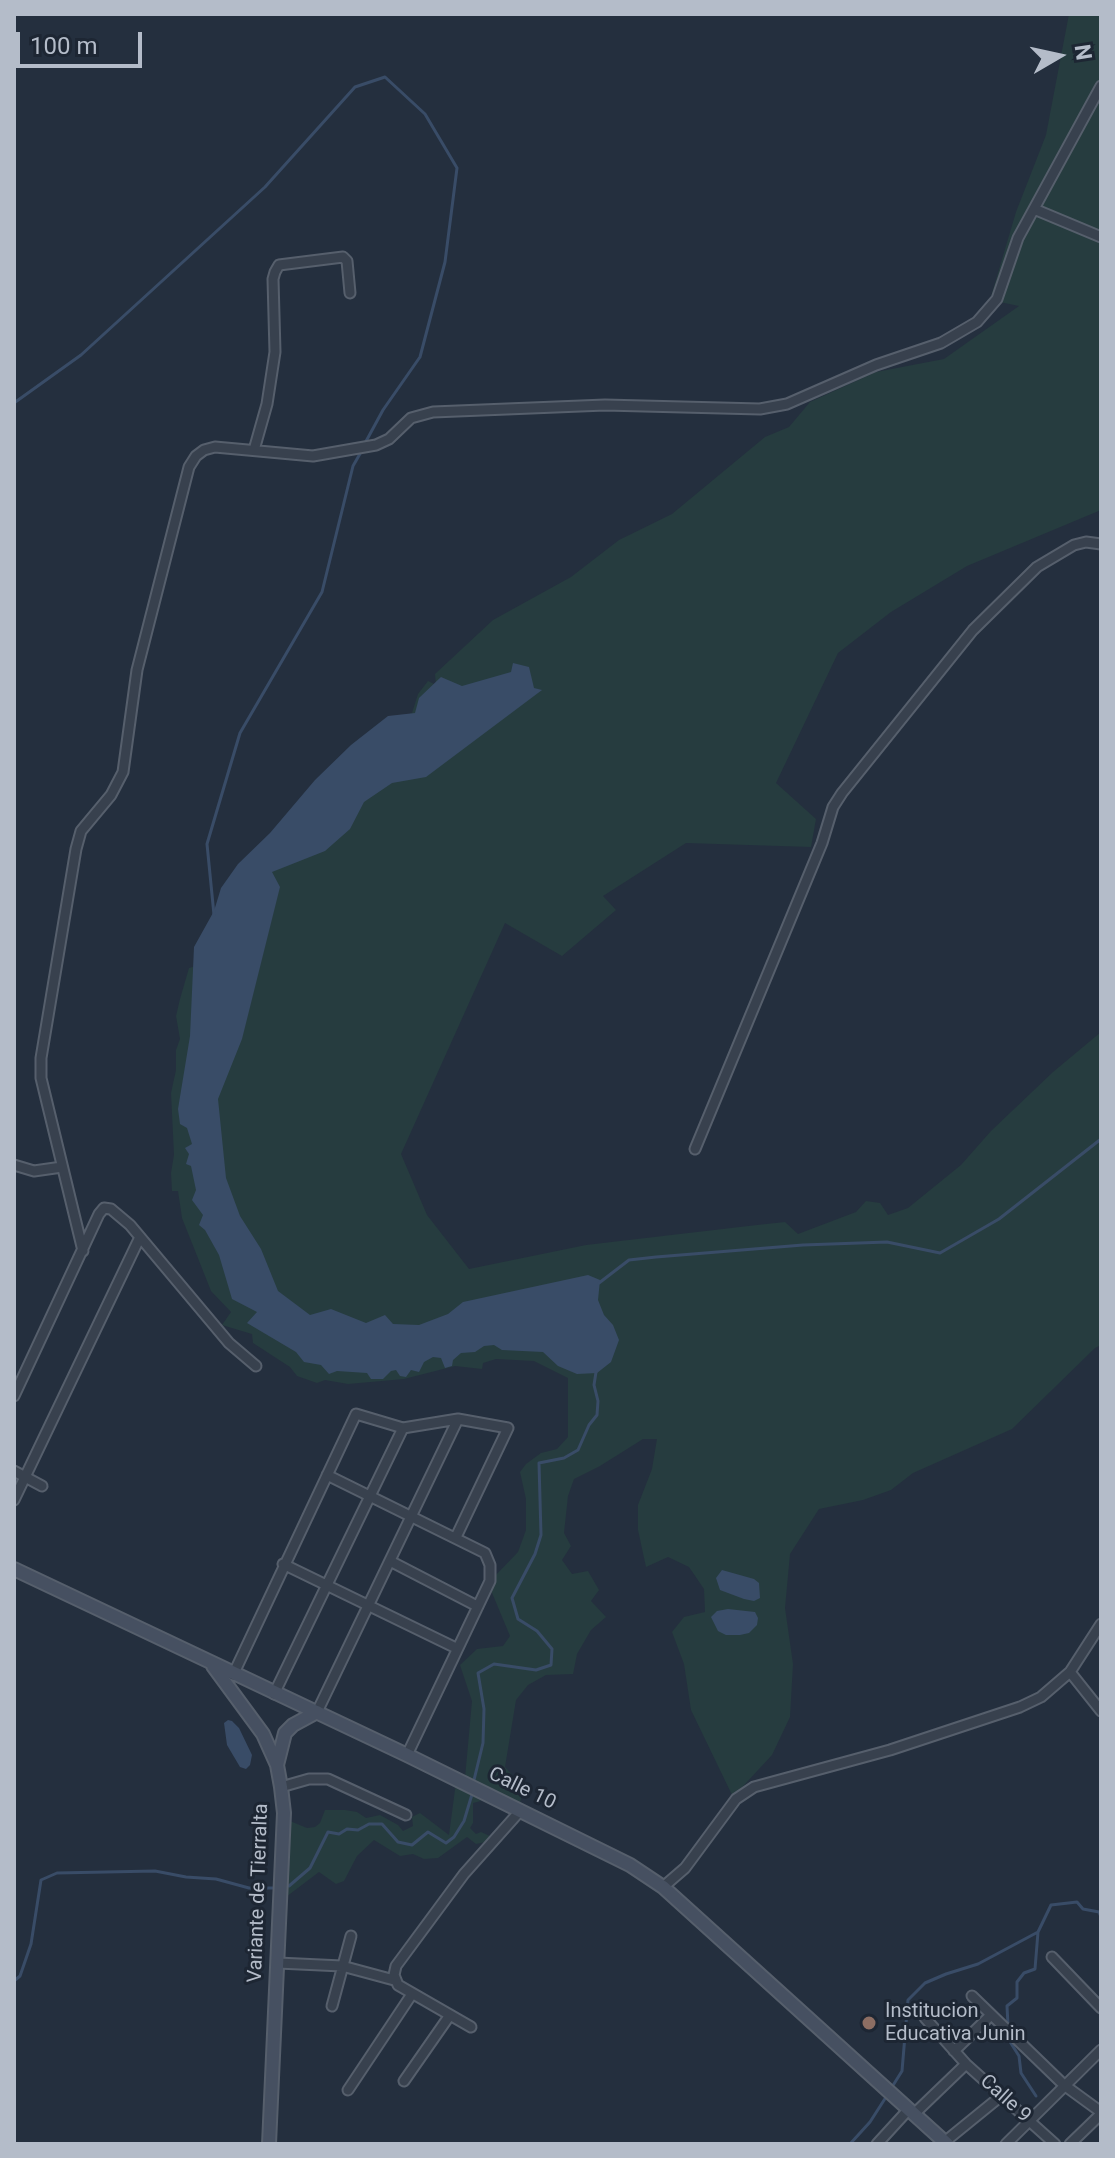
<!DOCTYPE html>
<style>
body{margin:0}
#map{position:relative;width:1115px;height:2158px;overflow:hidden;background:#242f3e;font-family:Roboto,sans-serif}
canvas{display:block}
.frame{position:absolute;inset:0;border:16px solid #b4bcc9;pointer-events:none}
.north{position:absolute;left:1019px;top:16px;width:80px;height:80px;-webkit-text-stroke:6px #1d2633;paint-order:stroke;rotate:81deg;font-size:22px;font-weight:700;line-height:32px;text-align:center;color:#b4bcc9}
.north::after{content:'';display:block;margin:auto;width:28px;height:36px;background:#b4bcc9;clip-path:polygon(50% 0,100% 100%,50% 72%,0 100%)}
.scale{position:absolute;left:16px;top:32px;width:126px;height:36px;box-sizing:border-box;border:4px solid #b4bcc9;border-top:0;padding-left:10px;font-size:24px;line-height:28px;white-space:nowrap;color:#b4bcc9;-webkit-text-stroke:6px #1d2633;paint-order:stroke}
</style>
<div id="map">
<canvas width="1115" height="2158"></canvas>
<div class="frame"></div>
<div class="north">N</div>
<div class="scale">100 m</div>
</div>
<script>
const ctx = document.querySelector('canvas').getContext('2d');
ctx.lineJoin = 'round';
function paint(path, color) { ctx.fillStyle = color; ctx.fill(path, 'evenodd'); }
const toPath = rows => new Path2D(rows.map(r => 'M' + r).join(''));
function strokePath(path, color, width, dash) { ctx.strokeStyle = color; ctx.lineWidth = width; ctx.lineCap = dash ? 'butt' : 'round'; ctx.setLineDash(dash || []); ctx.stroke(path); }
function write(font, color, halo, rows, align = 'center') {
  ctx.font = font + ' Roboto,sans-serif'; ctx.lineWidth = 6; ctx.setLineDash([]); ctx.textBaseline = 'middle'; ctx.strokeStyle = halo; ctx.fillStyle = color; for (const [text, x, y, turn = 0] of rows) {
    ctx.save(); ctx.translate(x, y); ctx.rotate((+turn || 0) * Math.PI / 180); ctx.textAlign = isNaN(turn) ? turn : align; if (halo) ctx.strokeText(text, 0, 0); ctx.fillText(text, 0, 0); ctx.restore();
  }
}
paint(toPath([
 [1069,14,1101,14,1101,510,967,566,891,612,838,653,776,783,816,819,811,847,686,843,603,896,616,910,562,956,505,923,401,1154,427,1215,469,1269,586,1245,757,1225,785,1222,798,1234,856,1212,866,1201,880,1203,888,1215,908,1208,961,1165,991,1131,1053,1072,1101,1032,1101,1345,1095,1348,1012,1429,913,1473,891,1490,863,1500,819,1509,790,1554,785,1608,793,1664,790,1717,772,1755,733,1797,691,1710,684,1664,672,1632,684,1617,705,1612,704,1589,689,1567,668,1557,646,1567,638,1530,638,1505,652,1469,657,1439,643,1439,600,1466,574,1479,568,1496,564,1533,571,1546,562,1560,572,1574,588,1571,599,1590,591,1601,606,1617,591,1630,577,1654,573,1674,546,1675,528,1685,516,1700,505,1767,523,1786,520,1804,465,1778,472,1701,460,1665,477,1649,503,1646,510,1636,490,1588,493,1578,518,1552,526,1530,526,1499,520,1472,526,1464,541,1453,557,1449,568,1437,568,1378,534,1361,496,1359,483,1363,482,1369,455,1366,404,1379,348,1384,325,1380,317,1383,297,1376,290,1367,253,1343,252,1334,222,1325,231,1312,211,1291,182,1218,178,1191,172,1191,171,1173,174,1155,171,1093,176,1070,176,1050,180,1039,176,1016,180,999,189,968,206,963,246,886,396,719,412,713,418,694,428,681,436,685,435,674,493,620,571,577,619,540,672,514,765,437,789,427,810,402,876,372,944,359,1019,306,990,300,1016,212,1046,135],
 [456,1782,481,1801,473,1803,473,1823,470,1828,476,1834,481,1832,490,1836,490,1841,476,1844,467,1837,438,1858,424,1859,413,1854,400,1856,374,1840,357,1856,344,1881,336,1884,319,1872,286,1897,290,1821,307,1828,315,1827,320,1823,325,1810,345,1810,357,1812,366,1818,380,1815,398,1825,403,1831,413,1826,412,1817,420,1813,449,1835]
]), '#263c3f');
paint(toPath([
 [513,663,529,667,534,688,542,690,426,777,392,783,364,802,350,829,325,851,272,872,280,887,242,1039,218,1099,226,1178,240,1216,261,1249,278,1291,310,1315,331,1309,366,1323,385,1315,393,1324,419,1325,448,1314,463,1302,588,1275,600,1280,598,1300,604,1315,613,1325,619,1340,611,1362,597,1373,577,1374,558,1366,543,1352,502,1350,494,1345,484,1346,475,1352,461,1353,453,1360,452,1366,445,1368,441,1358,433,1357,424,1362,419,1372,411,1370,406,1377,400,1376,396,1370,391,1371,383,1379,371,1379,367,1373,337,1371,329,1374,321,1365,304,1362,296,1352,247,1323,257,1312,232,1299,219,1255,205,1230,199,1225,203,1215,192,1200,196,1190,191,1166,186,1164,189,1154,185,1148,192,1144,187,1128,180,1124,178,1109,190,1036,194,947,214,911,221,888,238,864,270,833,315,780,351,745,388,716,415,713,419,698,441,677,462,686,511,672],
 [722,1570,754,1579,759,1583,760,1598,754,1601,744,1599,720,1590,716,1578],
 [728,1609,755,1612,758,1618,757,1625,749,1633,740,1635,726,1635,718,1631,711,1617,717,1611],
 [228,1720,232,1721,239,1728,252,1755,250,1765,246,1769,240,1767,227,1745,224,1723]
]), '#394c67');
strokePath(toPath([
 [14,403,81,355,265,187,355,87,385,77,425,114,457,168,445,262,420,357,383,410,364,445],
 [214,915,207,844,240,733,322,592,353,466,361,452],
 [599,1283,629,1260,656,1257,803,1245,887,1242,940,1253,999,1219,1101,1139],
 [474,1780,483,1743,484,1709,478,1673,494,1664,536,1670,551,1665,552,1649,537,1631,518,1619,512,1598,535,1554,541,1535,539,1463,564,1458,578,1450,589,1425,597,1415,598,1401,594,1385,596,1372],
 [289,1886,310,1868,328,1832,339,1834,347,1829,358,1830,369,1824,382,1824,398,1842,412,1845,428,1832,446,1843,454,1837,464,1821,473,1791],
 [14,1981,20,1976,31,1944,41,1880,57,1873,155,1871,186,1877,216,1879,249,1888,273,1888],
 [1008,2025,1007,2006,1017,1998,1017,1982,1024,1973,1035,1969,1038,1932],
 [1007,2032,1007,2037,1019,2056,1021,2073,1036,2096],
 [892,2087,902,2071,908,2000,925,1983,946,1974,978,1964,1038,1932,1051,1905,1077,1902,1083,1909,1099,1912,1101,1917],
 [850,2144,870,2122,888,2094]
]), '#394c67', 3);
const street = toPath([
 [1034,209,1101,237],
 [254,450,267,404,275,352,273,279,275,272,279,265,343,257,347,261,350,293],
 [695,1149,822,843,833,807,842,793,973,630,1037,567,1074,545,1086,542,1101,544],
 [14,1165,34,1171,62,1167],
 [83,1251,41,1078,41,1058,76,849,81,831,111,795,123,772,137,670,189,467,196,456,204,450,215,447,313,456,376,445,389,439,411,418,433,412,605,405,760,409,787,404,876,365,941,343,977,322,997,299,1018,238,1101,86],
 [14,1396,99,1214,104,1208,111,1209,130,1225,229,1343,256,1366],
 [14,1471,42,1486],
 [327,1475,485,1553,490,1565,490,1581,407,1755],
 [14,1500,140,1237],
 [390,1561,477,1606],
 [283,1564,456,1648],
 [1070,1672,1101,1711],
 [233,1675,356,1414,403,1428,458,1419,508,1428,456,1537],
 [274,1694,403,1428],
 [317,1712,458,1419],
 [281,1787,309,1779,328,1779,406,1815],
 [663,1887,685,1868,736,1799,754,1787,890,1750,1020,1707,1041,1697,1070,1672,1101,1624],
 [1052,1957,1101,2008],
 [278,1963,342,1966,394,1980],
 [972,1996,1064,2085,1101,2112],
 [332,2006,351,1936],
 [925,2018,966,2064,1055,2144],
 [471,2027,398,1985,394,1975,396,1966,464,1874,521,1810],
 [954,2051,991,2015],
 [404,2081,450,2015],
 [348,2090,412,1994],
 [914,2114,966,2064],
 [877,2144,909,2109],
 [942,2144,1001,2096],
 [1006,2144,1101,2050],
 [1070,2144,1101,2114]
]);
const secondary = toPath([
 [14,1569,407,1755,630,1865,663,1887,947,2144],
 [213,1666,263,1734,277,1765,281,1787,284,1813,269,2144],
 [277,1765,285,1733,293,1725,317,1712]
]);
strokePath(street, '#565f6c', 13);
strokePath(secondary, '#565f6c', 16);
strokePath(street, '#38414e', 9);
strokePath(secondary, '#465061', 12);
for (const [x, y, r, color] of [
 [869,2023,8,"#8d6e63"]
]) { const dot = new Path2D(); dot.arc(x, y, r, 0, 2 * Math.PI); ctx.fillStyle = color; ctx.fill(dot); strokePath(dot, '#1d2633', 3); }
write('20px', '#b4bcc9', '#1d2633', [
 ["Calle 10",522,1789,26],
 ["Variante de Tierralta",259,1893,-88],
 ["Calle 9",1005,2099,42]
]);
write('20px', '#b4bcc9', '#1d2633', [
 ["Institucion",885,2012],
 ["Educativa Junin",885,2035]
], 'left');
</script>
